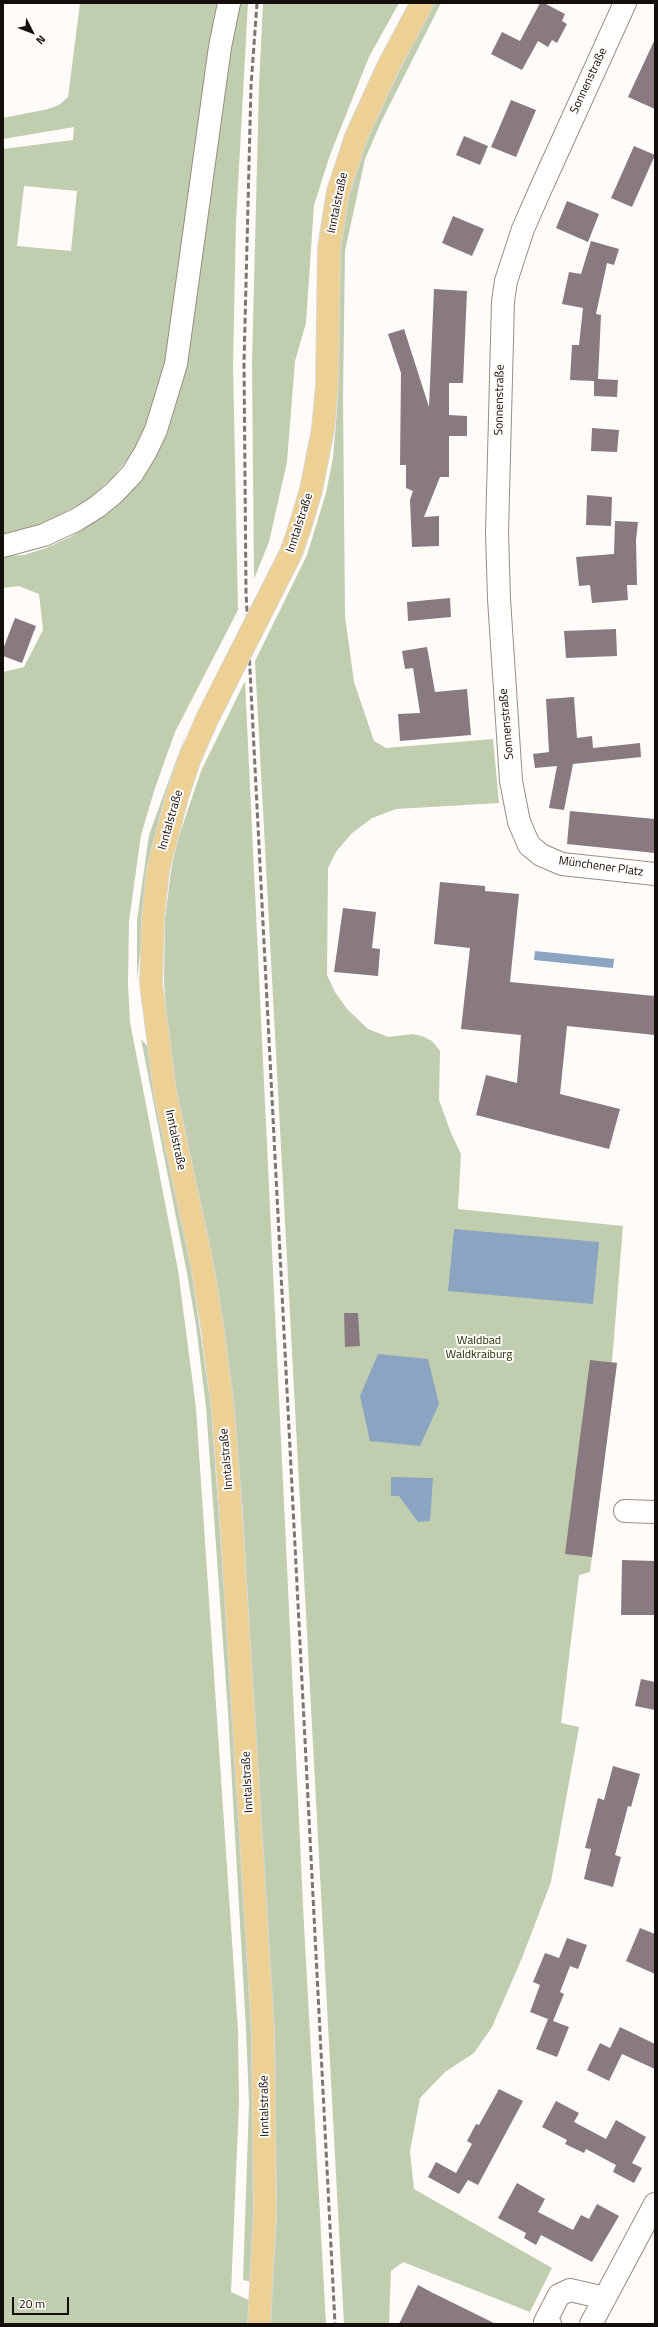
<!DOCTYPE html>
<meta charset="utf-8">
<style>
body{margin:0}
#map{position:relative;width:658px;height:2327px;overflow:hidden;background:#fefbf8;font-family:"Titillium Web",sans-serif}
canvas{display:block}
.frame{position:absolute;inset:0;border:4px solid #140f0b;pointer-events:none}
.north{position:absolute;left:12px;top:12px;width:40px;height:40px;-webkit-text-stroke:3px #fefbf8;paint-order:stroke;rotate:132deg;font-size:11px;font-weight:700;line-height:16px;text-align:center;color:#140f0b}
.north::after{content:'';display:block;margin:auto;width:14px;height:18px;background:#140f0b;clip-path:polygon(50% 0,100% 100%,50% 72%,0 100%)}
.scale{position:absolute;left:12px;top:2297px;width:57px;height:18px;box-sizing:border-box;border:2px solid #140f0b;border-top:0;padding-left:5px;font-size:12px;line-height:14px;white-space:nowrap;color:#140f0b;-webkit-text-stroke:3px #fefbf8;paint-order:stroke}
</style>
<div id="map">
<canvas width="658" height="2327"></canvas>
<div class="frame"></div>
<div class="north">N</div>
<div class="scale">20 m</div>
</div>
<script>
const ctx = document.querySelector('canvas').getContext('2d');
ctx.lineJoin = 'round';
function paint(path, color) { ctx.fillStyle = color; ctx.fill(path, 'evenodd'); }
const toPath = rows => new Path2D(rows.map(r => 'M' + r).join(''));
function strokePath(path, color, width, dash) { ctx.strokeStyle = color; ctx.lineWidth = width; ctx.lineCap = dash ? 'butt' : 'round'; ctx.setLineDash(dash || []); ctx.stroke(path); }
function write(font, color, halo, rows, align = 'center') {
  ctx.font = font + ' "Titillium Web",sans-serif'; ctx.lineWidth = 4; ctx.setLineDash([]); ctx.textBaseline = 'middle'; ctx.strokeStyle = halo; ctx.fillStyle = color; for (const [text, x, y, turn = 0] of rows) {
    ctx.save(); ctx.translate(x, y); ctx.rotate((+turn || 0) * Math.PI / 180); ctx.textAlign = isNaN(turn) ? turn : align; if (halo) ctx.strokeText(text, 0, 0); ctx.fillText(text, 0, 0); ctx.restore();
  }
}
paint(toPath([
 [80,3,217,3,166,360,155,401,145,426,132,454,111,479,91,497,46,523,3,535,3,149,73,140,74,127,3,139,3,118,48,109,59,105,68,97],
 [24,186,77,191,71,251,17,246],
 [239,3,248,3,236,222,233,364,238,610,175,732,154,791,141,835,129,921,128,984,130,1022,178,1270,196,1408,238,2030,239,2103,231,2292,251,2301,248,2324,3,2324,3,672,24,667,43,630,39,594,19,586,3,588,3,556,24,555,46,548,72,536,110,510,139,481,155,458,167,434,185,373,224,85],
 [263,3,399,3,369,57,330,155,314,205,306,323,295,361,287,462,269,542,254,579,252,363,259,85],
 [433,3,441,3,381,122,365,159,345,251,343,397,345,616,354,682,374,741,386,748,493,739,499,803,396,809,372,818,351,834,336,852,328,868,327,975,335,992,347,1009,368,1029,388,1037,413,1034,422,1036,432,1041,440,1051,439,1100,451,1133,461,1154,458,1209,623,1226,612,1362,617,1363,590,1572,579,1575,561,1723,579,1727,551,1882,522,1958,492,2027,474,2053,445,2072,420,2098,410,2151,414,2189,552,2268,530,2312,403,2262,391,2271,389,2324,344,2324,255,661,307,555,326,493,333,458,338,397,339,249,347,196,365,141],
 [245,681,304,1925,326,2324,270,2324,277,2213,273,2030,242,1502,223,1325,176,1089,168,1040,164,980,165,919,171,871,177,842,201,771],
 [185,736,155,835,149,868,137,981,137,920,149,835],
 [141,1039,148,1047,155,1097,191,1267,211,1407,233,1711,251,2029,255,2210,252,2282,243,2280,249,2103,246,2029,228,1712,206,1407,196,1325,186,1268]
]), '#c1cdaf');
paint(toPath([
 [535,951,614,959,613,968,534,960],
 [454,1229,599,1242,593,1304,448,1291],
 [378,1354,428,1359,439,1404,420,1446,370,1441,360,1396],
 [391,1477,433,1478,430,1521,418,1522,399,1496,391,1496]
]), '#8ba4c1');
paint(toPath([
 [540,3,544,3,565,14,562,21,567,24,557,43,552,40,548,47,538,41,522,70,491,54,502,32,520,41],
 [655,39,655,109,628,97],
 [511,100,536,110,516,157,491,147],
 [464,136,488,146,480,165,456,155],
 [634,146,655,155,632,207,611,198],
 [567,201,599,214,588,242,556,228],
 [453,216,484,229,472,256,442,243],
 [591,241,619,249,614,265,607,263,596,314,601,315,598,379,618,380,617,397,594,396,594,381,570,380,572,345,579,345,583,308,562,304,569,272,581,274],
 [434,289,467,291,463,383,449,383,449,415,467,416,467,436,449,436,449,477,440,477,424,517,439,516,439,546,412,547,410,500,413,491,406,488,406,465,400,465,401,373,388,334,404,329,429,407],
 [592,428,619,430,617,452,591,451],
 [587,495,612,497,611,526,586,525],
 [615,521,638,522,636,540,637,585,627,585,628,600,592,603,590,585,579,586,576,557,614,554],
 [450,598,451,617,408,621,407,602],
 [15,618,36,626,22,663,3,656,3,649],
 [616,629,617,656,566,658,564,631],
 [427,647,435,692,467,689,471,735,400,741,398,714,420,713,413,668,405,669,402,651],
 [574,697,577,738,592,736,593,748,640,743,641,757,573,764,564,810,549,808,557,766,535,768,533,754,549,752,546,699],
 [570,811,655,819,655,853,567,844],
 [440,882,485,886,485,891,519,894,510,982,655,996,655,1035,567,1026,560,1094,620,1109,609,1149,476,1115,486,1075,517,1083,521,1035,461,1029,470,948,434,944],
 [343,908,376,912,372,948,380,949,378,976,334,972],
 [344,1313,358,1313,360,1346,345,1347],
 [590,1360,617,1363,592,1557,565,1554],
 [622,1560,655,1561,655,1615,621,1615],
 [641,1679,655,1682,655,1710,635,1706],
 [613,1766,640,1774,631,1807,628,1806,615,1855,621,1857,613,1887,584,1879,591,1849,585,1848,598,1798,604,1800],
 [640,1928,655,1934,655,1974,626,1961],
 [567,1938,587,1945,578,1969,570,1966,560,1992,564,1994,553,2021,569,2027,557,2057,536,2049,548,2019,530,2012,540,1985,533,1982,545,1953,559,1958],
 [620,2027,655,2044,655,2069,622,2054,609,2081,587,2070,600,2043,610,2048],
 [499,2089,523,2101,478,2185,468,2180,459,2194,428,2177,436,2162,456,2173,472,2144,467,2141,476,2124,479,2125],
 [556,2101,579,2113,574,2122,606,2139,616,2120,646,2137,632,2163,642,2168,634,2183,613,2172,616,2165,586,2149,584,2153,565,2144,567,2140,542,2127],
 [517,2183,545,2199,538,2212,573,2230,581,2215,589,2219,597,2204,619,2216,592,2262,541,2235,536,2245,524,2238,526,2233,498,2218],
 [418,2285,433,2293,496,2324,399,2324]
]), '#897a82');
const minor = toPath([
 [625,3,541,188,523,229,506,281,503,301,497,532,499,599,511,781,519,822,529,845,541,855,562,864,655,874],
 [3,546,44,535,76,520,97,507,114,493,132,474,145,453,156,430,176,364,220,47,229,3],
 [625,1511,655,1512],
 [550,2324,545,2322,559,2295,570,2290,605,2298],
 [591,2324,655,2204]
]);
const major = toPath([
 [300,527,311,490,323,429,327,386,329,248,338,192,356,137,388,67,422,3],
 [190,758,177,797,158,870,153,918,151,983,165,1092,202,1264,212,1325,223,1409,230,1501,263,2031,265,2213,259,2324]
]);
strokePath(minor, '#9a8d82', 24);
strokePath(major, '#d9d9d8', 24);
strokePath(minor, '#fff', 22);
strokePath(major, '#ecd094', 22);
strokePath(toPath([
 [257,3,251,86,244,363,246,592,335,2324]
]), '#7a7672', 3, [6, 3]);
const majorBridge = toPath([
 [190,758,208,717,291,553,300,527]
]);
strokePath(majorBridge, '#d9d9d8', 24, []);
strokePath(majorBridge, '#ecd094', 22);
write('12px', '#140f0b', '#fefbf8', [
 ["Sonnenstraße",589,81,-65],
 ["Inntalstraße",338,203,-78],
 ["Sonnenstraße",500,400,-89],
 ["Inntalstraße",300,523,-72],
 ["Sonnenstraße",507,724,-95],
 ["Inntalstraße",171,820,-74],
 ["Münchener Platz",601,867,8],
 ["Inntalstraße",175,1140,78],
 ["Inntalstraße",227,1459,-95],
 ["Inntalstraße",248,1782,-93],
 ["Inntalstraße",265,2106,-91]
]);
write('12px', '#222f06', '#fefbf8', [
 ["Waldbad",479,1341],
 ["Waldkraiburg",479,1355]
]);
</script>
